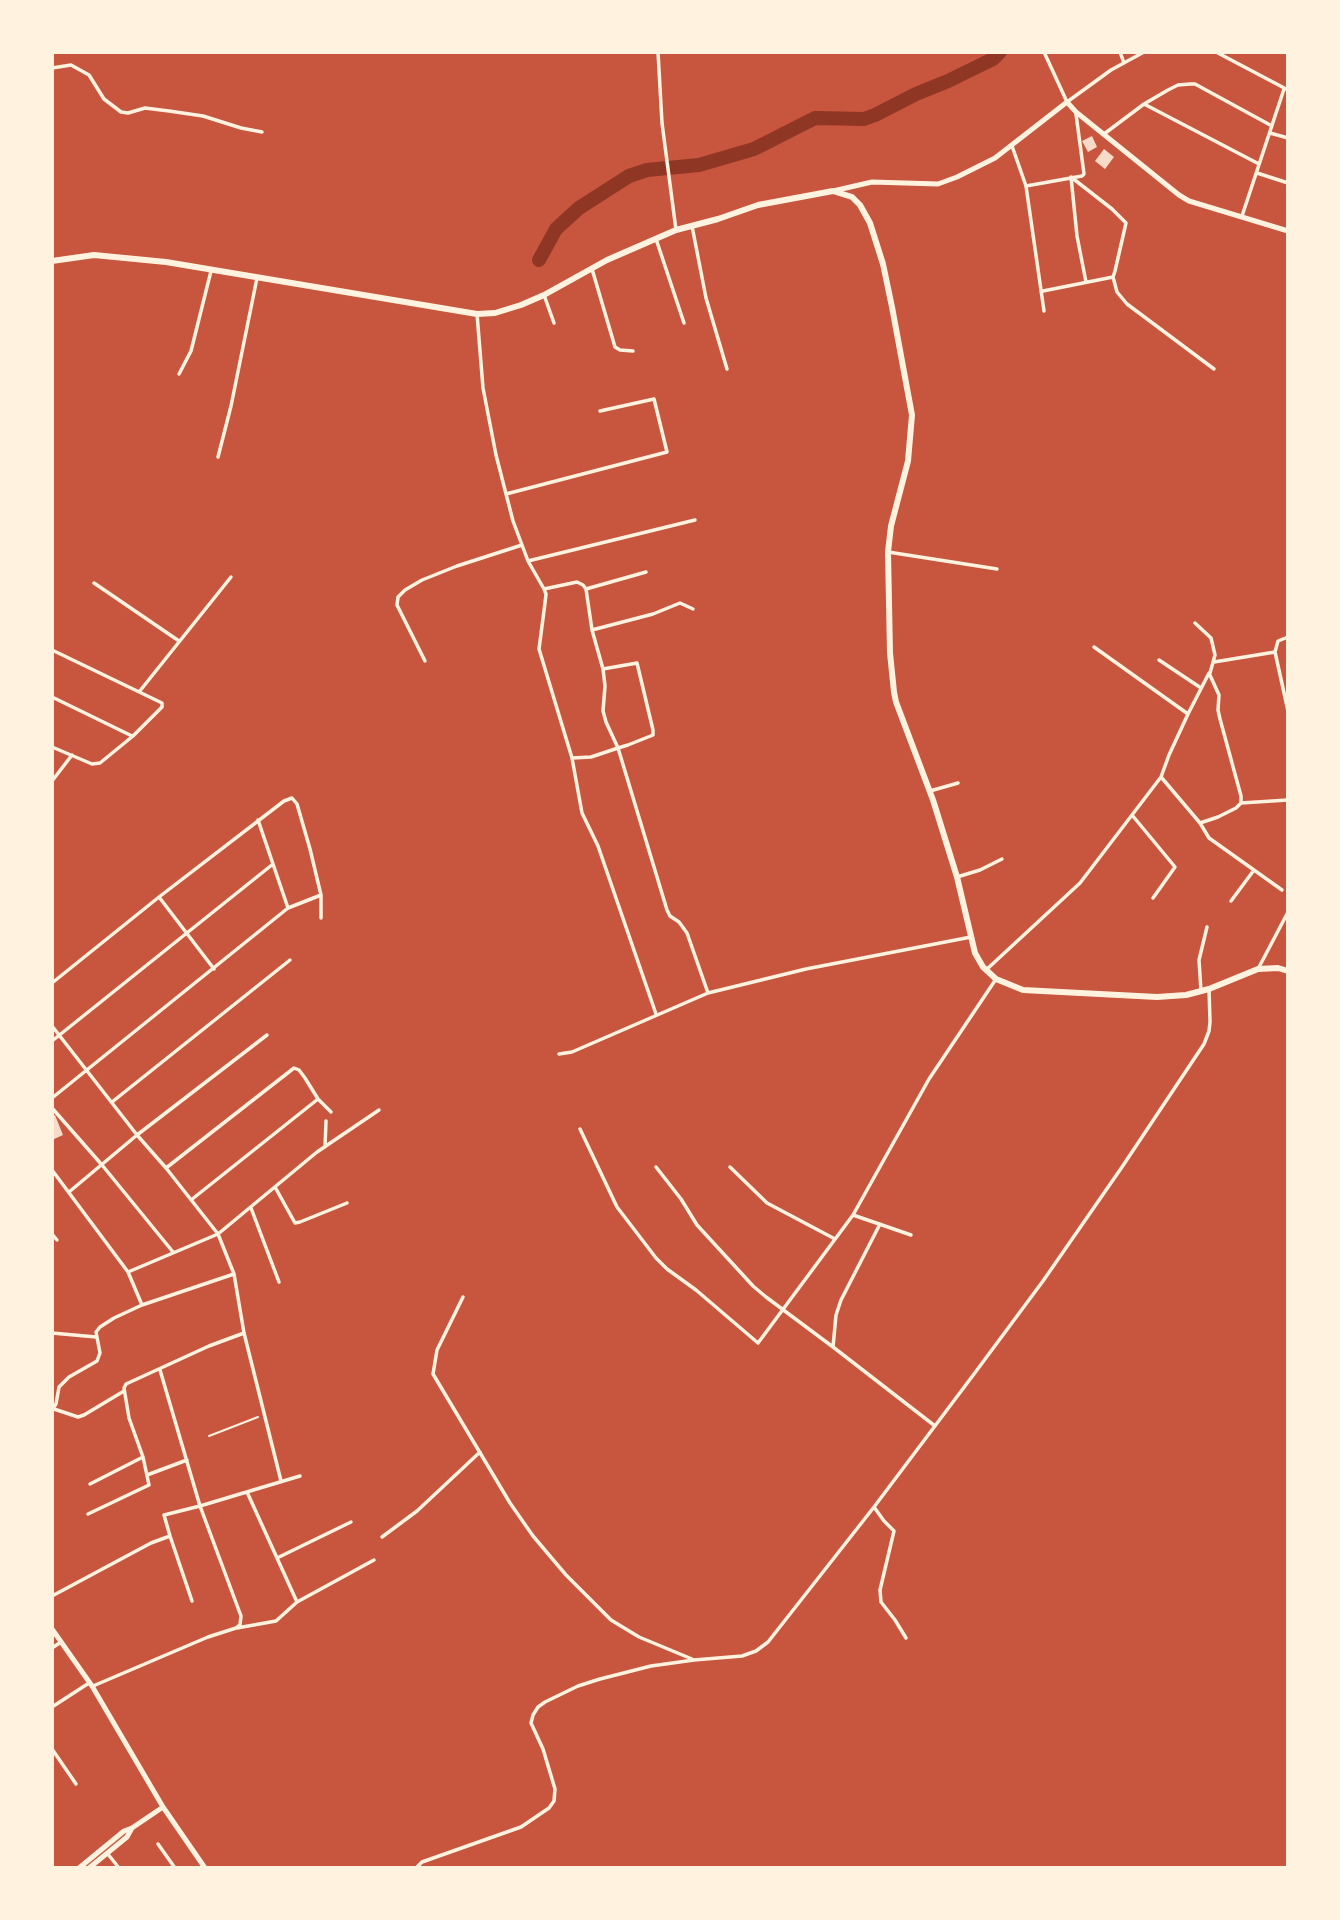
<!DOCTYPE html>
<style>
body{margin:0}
#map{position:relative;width:1340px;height:1920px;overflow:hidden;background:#c8553d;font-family:"IBM Plex Serif",serif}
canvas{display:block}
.frame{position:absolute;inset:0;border:54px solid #fff3e0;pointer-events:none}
</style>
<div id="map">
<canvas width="1340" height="1920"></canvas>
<div class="frame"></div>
</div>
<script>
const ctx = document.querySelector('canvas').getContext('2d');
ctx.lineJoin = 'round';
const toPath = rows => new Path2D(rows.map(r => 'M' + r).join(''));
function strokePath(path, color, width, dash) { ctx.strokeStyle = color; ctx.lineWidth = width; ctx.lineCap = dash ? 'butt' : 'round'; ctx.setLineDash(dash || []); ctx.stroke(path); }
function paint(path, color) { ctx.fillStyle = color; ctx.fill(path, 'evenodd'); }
strokePath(toPath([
 [539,260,556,229,579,208,629,176,647,170,699,165,754,149,815,118,864,119,875,115,916,94,948,81,993,59,1000,52]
]), '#8f3625', 14);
paint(toPath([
 [1092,136,1097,147,1088,152,1082,141],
 [1104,149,1114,157,1105,169,1095,161],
 [55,1115,63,1135,52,1140,52,1116]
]), '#f7dbc8');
strokePath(toPath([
 [209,1436,258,1417]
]), '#fff3e0', 2);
strokePath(toPath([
 [658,52,662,123,676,230],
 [1044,52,1067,102,1111,70,1144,52],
 [1120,52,1124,63],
 [1216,52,1288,90],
 [52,68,71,65,89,75,104,99,121,112,128,113,145,108,169,111,203,116,241,128,262,132],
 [1144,104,1259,164],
 [1270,133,1288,138],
 [1104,134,1144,104,1168,90,1178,85,1190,84,1195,84,1272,126],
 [1012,146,1026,186,1044,311],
 [1257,173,1288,183],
 [1071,177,1077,236,1086,282],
 [1026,186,1082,176,1084,174,1076,114],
 [1242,216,1284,89],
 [692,226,706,298,727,369],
 [656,239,684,323],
 [592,269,615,347,620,350,633,351],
 [1113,277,1117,292,1127,304,1214,369],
 [1043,291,1113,277,1115,271,1126,223,1112,209,1071,177],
 [544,295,554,323],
 [477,314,483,388,496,455,513,521,528,561,695,520],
 [179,374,191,351,211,271],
 [218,457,231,406,257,278],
 [506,494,667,452,654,399,600,411],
 [888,552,997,569],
 [528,561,544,589],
 [94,583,179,641],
 [586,589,646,572],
 [1195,623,1211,638,1215,655,1210,673],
 [592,630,653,614,680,603,693,609],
 [1288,637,1278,641,1275,652,1288,711],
 [1094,647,1188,714],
 [52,650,162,703,162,707,133,736,100,763,92,764,52,747],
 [1159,660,1201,688],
 [425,661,397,605,398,597,405,590,422,580,457,566,522,545],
 [1214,662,1275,652],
 [603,669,637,663,653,730,653,735,628,745,618,748,591,757,572,758,539,649,545,603,546,594,544,589,577,582,583,585,586,589,592,630,603,669,605,686,603,711,606,722,618,748,667,910,670,916,679,922,687,933,708,993],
 [139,692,231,577],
 [52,697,132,736],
 [572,758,582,813,598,846,656,1014],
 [1161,777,1200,823,1209,838,1282,890],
 [52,781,72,755],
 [930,791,958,783],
 [1241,803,1288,800],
 [1132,815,1175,867,1153,898],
 [957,877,980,870,1002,859],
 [159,897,214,969],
 [1231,901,1254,870],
 [288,908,321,895],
 [1258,969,1288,912],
 [986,970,1080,883,1161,777,1169,755,1188,714,1209,673,1219,695,1218,710,1220,719,1241,796,1241,803,1236,808,1218,817,1200,823],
 [52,983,159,897,284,801,292,798,297,804,310,849,321,895,321,918],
 [1201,991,1199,960,1207,927],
 [52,1026,137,1135,166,1168,218,1234,234,1274,244,1333,281,1481],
 [52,1041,273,864,258,820],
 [559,1054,572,1052,708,993,806,969,971,937],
 [52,1098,288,908,273,864],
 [112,1102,290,960],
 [52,1108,102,1165,173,1252],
 [580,1129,617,1207,656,1258,667,1269,696,1290,758,1343,853,1215,929,1079,996,979],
 [325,1147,326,1121],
 [656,1167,681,1199,697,1225,753,1286,766,1297,833,1347,935,1426],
 [730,1167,767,1203,835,1239],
 [166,1168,294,1068,299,1070,305,1078,318,1099,331,1112],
 [52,1170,128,1272,142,1305],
 [275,1187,295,1223,300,1222,347,1203],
 [69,1192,137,1135,267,1035],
 [191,1200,318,1099],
 [251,1208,279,1282],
 [853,1215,911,1235],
 [52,1234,57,1240],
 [128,1272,218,1234,317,1152,379,1110],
 [463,1297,437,1350,433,1374,510,1503,533,1536,566,1575,611,1620,639,1637,692,1659],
 [52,1333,96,1337],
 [833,1347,836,1315,841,1300,880,1224],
 [160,1370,200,1506,300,1476],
 [54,1409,78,1417,84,1415,124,1391],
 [52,1410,56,1404,59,1387,69,1377,97,1361,100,1353,96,1332,100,1327,114,1318,142,1305,234,1274],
 [147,1475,187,1460],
 [90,1484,143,1457],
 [247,1492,297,1602],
 [874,1507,884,1521,894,1531,880,1590,881,1602,895,1620,906,1638],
 [88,1514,149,1485,143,1457,129,1418,124,1388,126,1384,209,1346,244,1333],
 [170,1536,192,1601],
 [382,1537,417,1511,480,1452],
 [277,1558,351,1522],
 [52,1596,151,1543,170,1536,164,1515,200,1506,241,1616,240,1625,236,1628,208,1637,93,1686],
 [237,1628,276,1621,297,1602,374,1560],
 [52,1648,61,1642],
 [52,1707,89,1683],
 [52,1749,76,1784],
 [158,1844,175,1868],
 [107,1853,119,1868],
 [416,1868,422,1862,521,1827,549,1808,554,1801,555,1789,543,1749,531,1723,533,1715,538,1707,545,1702,578,1686,600,1679,651,1666,694,1660,742,1656,756,1651,768,1642,874,1507,974,1374,1043,1281,1122,1167,1204,1044,1209,1031,1210,1022,1209,989]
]), '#fff3e0', 3.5);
strokePath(toPath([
 [833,191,872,182,938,184,957,177,995,158,1067,102,1076,112,1179,195,1189,201,1288,231],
 [52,1629,92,1686,163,1807,205,1868],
 [79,1868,124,1831,132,1828,163,1807],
 [89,1868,127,1837,132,1828]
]), '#fff3e0', 5);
strokePath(toPath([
 [52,261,94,255,166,262,477,314,495,313,521,305,544,295,607,260,676,230,718,219,758,205,833,191,852,197,860,205,870,223,883,264,892,307,912,415,908,461,891,526,888,552,890,653,894,692,896,702,933,800,957,877,975,953,983,967,996,979,1023,990,1157,997,1186,995,1209,989,1258,969,1278,968,1288,971]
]), '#fff3e0', 6);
</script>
